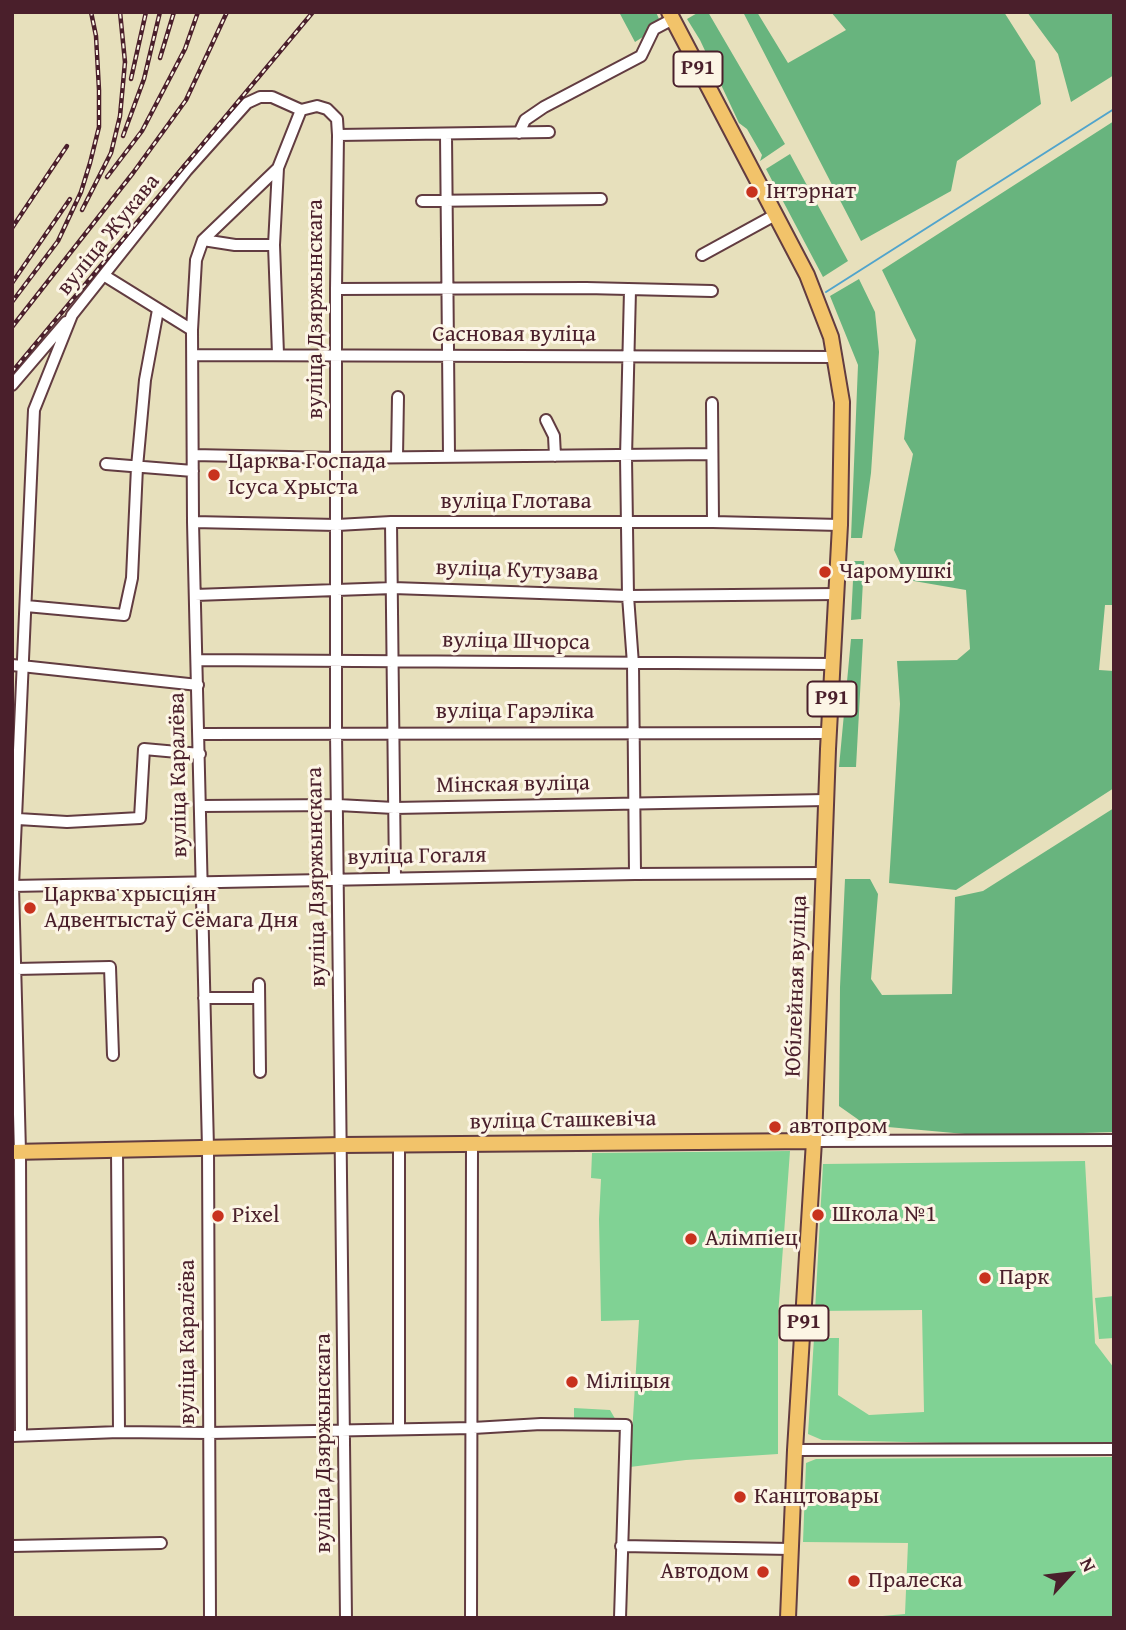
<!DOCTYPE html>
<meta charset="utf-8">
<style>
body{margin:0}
#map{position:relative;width:1126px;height:1630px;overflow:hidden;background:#e7e0bc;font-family:"Gentium Book Plus",serif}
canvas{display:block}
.frame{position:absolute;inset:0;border:14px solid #4a1f2b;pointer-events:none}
.north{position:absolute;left:1035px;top:1539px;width:70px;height:70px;-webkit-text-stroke:5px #fcf5e5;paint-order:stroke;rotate:63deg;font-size:19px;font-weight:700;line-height:28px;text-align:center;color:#4a1f2b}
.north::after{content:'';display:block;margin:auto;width:24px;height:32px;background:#4a1f2b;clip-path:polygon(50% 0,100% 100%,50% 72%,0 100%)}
</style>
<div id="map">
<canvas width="1126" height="1630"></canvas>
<div class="frame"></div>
<div class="north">N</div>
</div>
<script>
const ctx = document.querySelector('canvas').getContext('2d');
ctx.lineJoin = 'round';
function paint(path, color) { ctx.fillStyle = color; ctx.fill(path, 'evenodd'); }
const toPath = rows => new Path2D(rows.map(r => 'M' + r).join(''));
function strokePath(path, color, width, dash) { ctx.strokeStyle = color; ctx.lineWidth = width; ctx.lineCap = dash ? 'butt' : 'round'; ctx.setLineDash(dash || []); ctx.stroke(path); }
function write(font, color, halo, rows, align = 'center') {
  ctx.font = font + ' "Gentium Book Plus",serif'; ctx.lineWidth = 6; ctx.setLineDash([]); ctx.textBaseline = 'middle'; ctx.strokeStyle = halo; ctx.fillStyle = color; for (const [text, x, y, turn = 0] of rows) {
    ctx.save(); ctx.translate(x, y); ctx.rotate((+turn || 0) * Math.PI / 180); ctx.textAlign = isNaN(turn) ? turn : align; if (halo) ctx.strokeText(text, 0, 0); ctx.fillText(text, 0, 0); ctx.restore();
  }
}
paint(toPath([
 [790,1151,778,1316,778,1454,686,1460,630,1467,639,1320,601,1321,599,1219,601,1179,591,1178,592,1153],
 [1085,1161,1095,1343,1114,1368,1114,1444,1076,1446,822,1440,808,1434,814,1338,839,1338,838,1395,869,1415,924,1412,922,1310,815,1311,823,1164],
 [1114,1296,1114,1338,1099,1339,1095,1298],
 [574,1408,610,1410,617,1422,574,1420],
 [1114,1457,1114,1618,860,1618,905,1614,908,1543,803,1542,806,1463,816,1459]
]), '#80d294');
paint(toPath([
 [619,12,656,12,659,19,650,27,649,33,635,42],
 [699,12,708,12,785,144,760,161,762,155,747,129,739,123,700,40,687,19],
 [743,12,757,12,788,63,846,30,831,12,1004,12,1035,61,1041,104,957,161,951,191,861,241],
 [1027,12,1114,12,1114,75,1071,102,1058,54],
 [1114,121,1114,605,1105,605,1099,670,1114,671,1114,788,956,890,889,883,900,704,897,661,957,660,970,649,966,590,908,580,894,550,913,454,904,439,916,340,882,270],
 [790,154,848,261,823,277,766,169],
 [859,279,875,312,879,352,871,473,862,538,851,538,858,365,830,296],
 [854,561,864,561,861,619,851,620],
 [851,639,863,639,856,767,839,767],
 [1114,808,1114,1132,987,1136,866,1125,839,1106,840,987,845,879,870,879,878,894,871,979,882,995,952,994,955,897,983,891]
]), '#68b47e');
strokePath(toPath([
 [826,292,1114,109]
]), '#51a4cc', 2);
const minor = toPath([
 [519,133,525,120,544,107,641,56,654,29,673,19],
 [338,135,549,132],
 [446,135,449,456],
 [422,201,601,199],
 [203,240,235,245,274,245],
 [702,255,775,215],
 [105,276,192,330],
 [336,289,586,288,712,291],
 [630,290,626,457,628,596,633,664,635,874],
 [278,354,274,245,278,168],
 [193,355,836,357],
 [12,385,66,322],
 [712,403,713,522],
 [546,420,554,436,555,456],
 [193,455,337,458,712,454],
 [397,457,398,397],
 [106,464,193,471],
 [193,522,337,525,391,522,713,522,840,525],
 [391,522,395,878],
 [195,595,393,588,628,596,837,594],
 [26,606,124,615,132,578,137,467,145,380,158,310],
 [198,660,834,664],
 [12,665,198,685],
 [200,734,830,733],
 [201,806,338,805,394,808,826,800],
 [18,819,67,822,140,818,144,749,200,754],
 [12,886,635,874,823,873],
 [16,969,110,967,113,1055],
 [259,984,260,1072],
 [204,998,259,998],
 [814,1141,1114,1140],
 [117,1150,119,1432],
 [399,1429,399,1145],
 [21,1435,20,1152,13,886,34,410,72,315,187,170,247,103,260,97,272,97,301,110],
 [12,1436,119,1432,209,1433,473,1428,541,1424,626,1425,620,1618],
 [795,1450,1114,1449],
 [12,1546,161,1543],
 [621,1546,791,1549],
 [210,1618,208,1148,193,522,192,330,196,260,203,240,278,168,301,110,317,106,327,109,337,119,338,135,336,289,336,732,346,1618],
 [471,1618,472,1145]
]);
const major = toPath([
 [669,12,807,275,831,337,842,402,840,525,828,749,814,1141,795,1450,788,1618],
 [12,1152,342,1145,814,1141]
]);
strokePath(minor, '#623c41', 14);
strokePath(major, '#623c41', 18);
strokePath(minor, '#fff', 10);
strokePath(major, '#f2c36a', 14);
const rail = toPath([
 [160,58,174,12],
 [131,79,146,12],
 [123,136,144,79,160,12],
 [107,177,142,131,185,49,198,12],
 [82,210,111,153,120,116,125,62,120,12],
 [12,228,67,146],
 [12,283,70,199],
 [12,302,58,241,81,192,90,163,99,127,99,90,96,36,91,12],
 [12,327,133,173,186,100,227,12],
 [12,372,313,12]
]);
strokePath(rail, '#4a1f2b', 4.5);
strokePath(rail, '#fcf5e5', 2, [5]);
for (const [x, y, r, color] of [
 [752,192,7,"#c8321e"],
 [214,475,7,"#c8321e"],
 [825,572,7,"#c8321e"],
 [30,908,7,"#c8321e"],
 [775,1127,7,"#c8321e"],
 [818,1215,7,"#c8321e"],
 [218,1216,7,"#c8321e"],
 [691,1239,7,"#c8321e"],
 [985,1278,7,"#c8321e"],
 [572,1382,7,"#c8321e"],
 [740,1497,7,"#c8321e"],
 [763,1572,7,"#c8321e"],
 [854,1581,7,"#c8321e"]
]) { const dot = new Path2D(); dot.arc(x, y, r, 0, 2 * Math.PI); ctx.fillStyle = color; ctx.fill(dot); strokePath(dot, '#fcf5e5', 2.5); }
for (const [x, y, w] of [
 [698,69,49],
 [832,699,49],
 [804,1323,49]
]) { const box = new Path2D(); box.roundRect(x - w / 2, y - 17.5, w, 35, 5); ctx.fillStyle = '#fcf5e5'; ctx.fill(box); strokePath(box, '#4a1f2b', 2); }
write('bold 21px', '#4a1f2b', null, [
 ["Р91",698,69],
 ["Р91",832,699],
 ["Р91",804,1323]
]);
write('23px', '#4a1f2b', '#fcf5e5', [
 ["Інтэрнат",766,192],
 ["Царква Госпада",228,462],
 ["Ісуса Хрыста",228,488],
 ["Чаромушкі",839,572],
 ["Царква хрысціян",44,895],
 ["Адвентыстаў Сёмага Дня",44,921],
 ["автопром",789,1127],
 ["Школа №1",832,1215],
 ["Pixel",232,1216],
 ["Алімпіец",705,1239],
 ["Парк",999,1278],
 ["Міліцыя",586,1382],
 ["Канцтовары",754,1497],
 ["Автодом",749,1572,"right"],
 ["Пралеска",868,1581]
], 'left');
write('23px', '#4a1f2b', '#fcf5e5', [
 ["вуліца Жукава",109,235,-51],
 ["вуліца Дзяржынскага",316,309,-90],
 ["Сасновая вуліца",514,335],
 ["вуліца Глотава",516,502],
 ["вуліца Кутузава",517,571,2],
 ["вуліца Шчорса",516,642,1],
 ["вуліца Гарэліка",515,712],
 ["вуліца Каралёва",179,775,-91],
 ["Мінская вуліца",513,785,-1],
 ["вуліца Гогаля",417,857,-1],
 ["вуліца Дзяржынскага",317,877,-91],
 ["Юбілейная вуліца",797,986,-88],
 ["вуліца Сташкевіча",563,1121,-1],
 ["вуліца Каралёва",188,1342,-90],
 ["вуліца Дзяржынскага",324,1443,-90]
]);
</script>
